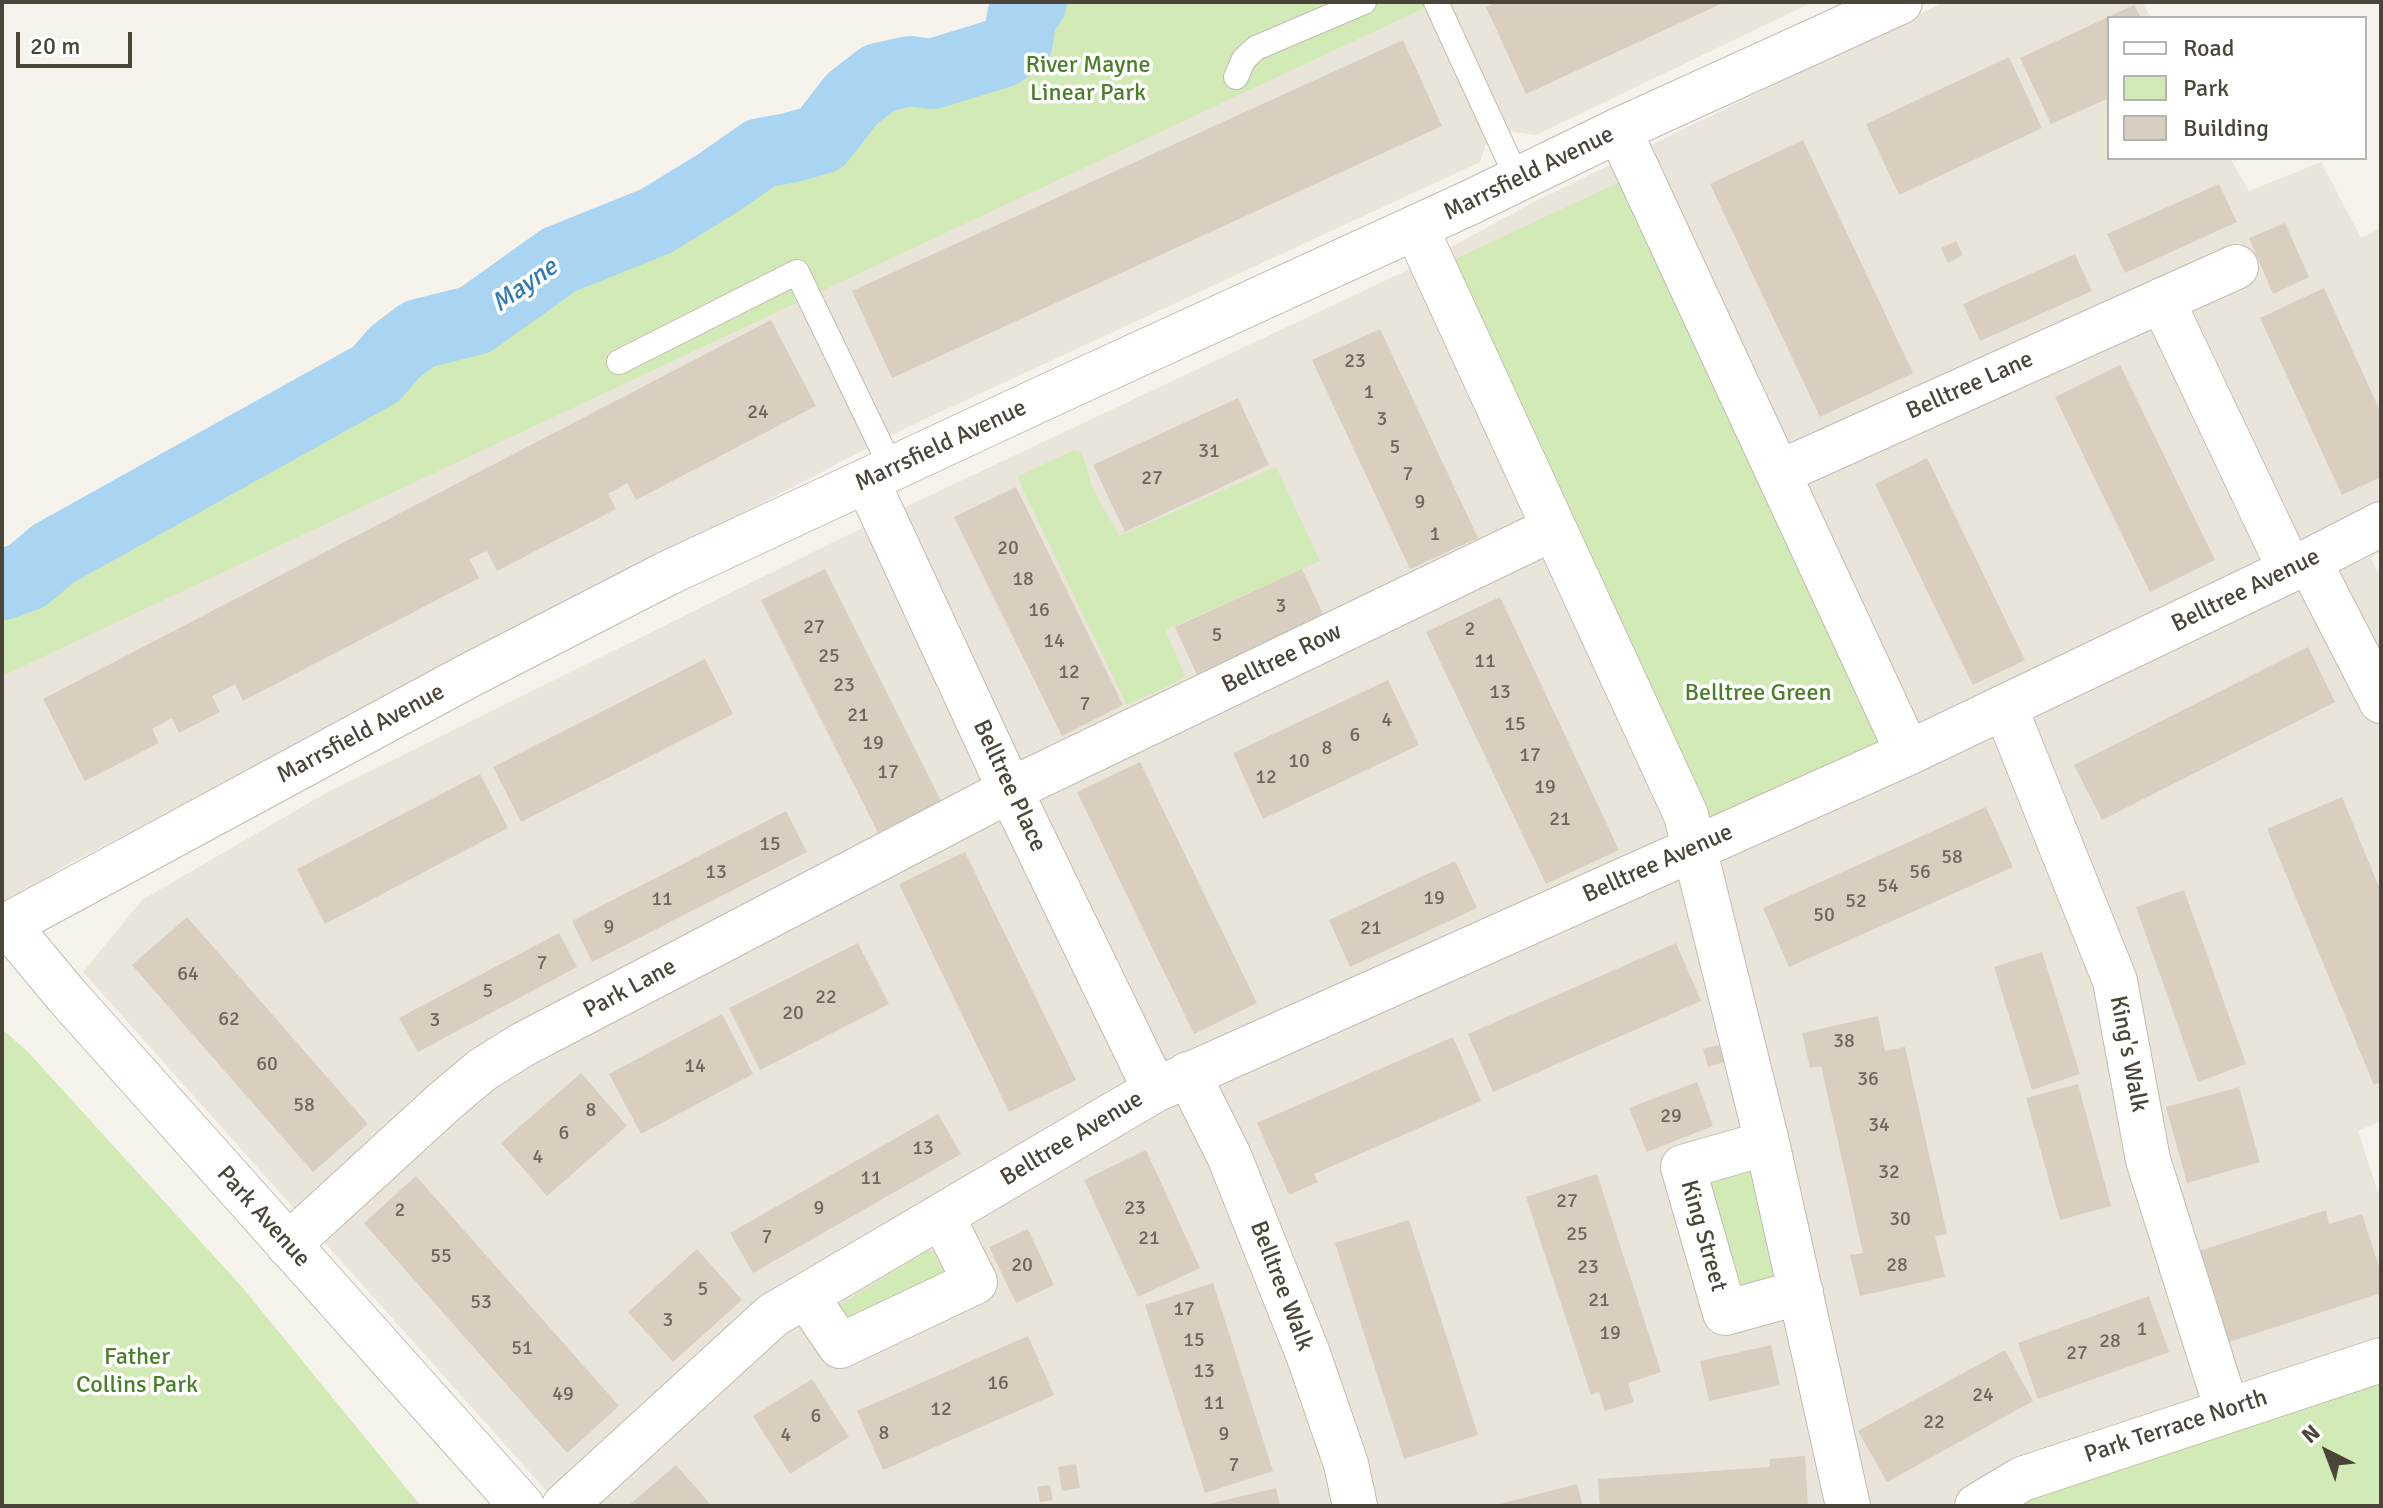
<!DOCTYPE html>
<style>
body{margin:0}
#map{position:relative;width:2383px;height:1508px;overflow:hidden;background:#f6f3ec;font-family:Signika,sans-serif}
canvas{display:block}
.frame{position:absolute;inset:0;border:4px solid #4b4439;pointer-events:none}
.legend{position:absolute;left:2107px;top:16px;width:260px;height:144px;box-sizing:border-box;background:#fff;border:2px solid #b7b4b0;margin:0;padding:10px 14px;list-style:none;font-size:24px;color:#4b4439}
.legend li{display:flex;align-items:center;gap:16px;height:40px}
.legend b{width:40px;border:2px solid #b7b4b0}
.north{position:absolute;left:2287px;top:1412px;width:80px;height:80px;-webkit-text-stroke:6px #fff;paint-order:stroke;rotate:318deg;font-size:22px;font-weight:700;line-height:32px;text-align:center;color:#4b4439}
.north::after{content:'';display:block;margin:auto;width:28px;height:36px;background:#4b4439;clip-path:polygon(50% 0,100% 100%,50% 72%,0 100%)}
.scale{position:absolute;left:16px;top:32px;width:116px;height:36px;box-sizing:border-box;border:4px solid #4b4439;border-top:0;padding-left:10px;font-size:24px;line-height:28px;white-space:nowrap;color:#4b4439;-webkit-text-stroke:6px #fff;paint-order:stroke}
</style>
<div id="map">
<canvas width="2383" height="1508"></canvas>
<div class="frame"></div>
<ul class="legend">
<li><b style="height:10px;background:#fff"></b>Road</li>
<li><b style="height:22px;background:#d2eab5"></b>Park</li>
<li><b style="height:22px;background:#d8cfc1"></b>Building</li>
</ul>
<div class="north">N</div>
<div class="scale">20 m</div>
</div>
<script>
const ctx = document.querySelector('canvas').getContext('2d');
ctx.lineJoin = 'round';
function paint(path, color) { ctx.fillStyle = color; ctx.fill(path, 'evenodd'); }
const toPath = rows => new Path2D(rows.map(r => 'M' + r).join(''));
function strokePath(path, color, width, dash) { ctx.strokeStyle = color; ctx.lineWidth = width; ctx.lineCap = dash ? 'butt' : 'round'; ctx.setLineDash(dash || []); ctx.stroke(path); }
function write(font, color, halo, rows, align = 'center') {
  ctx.font = font + ' Signika,sans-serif'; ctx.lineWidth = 7; ctx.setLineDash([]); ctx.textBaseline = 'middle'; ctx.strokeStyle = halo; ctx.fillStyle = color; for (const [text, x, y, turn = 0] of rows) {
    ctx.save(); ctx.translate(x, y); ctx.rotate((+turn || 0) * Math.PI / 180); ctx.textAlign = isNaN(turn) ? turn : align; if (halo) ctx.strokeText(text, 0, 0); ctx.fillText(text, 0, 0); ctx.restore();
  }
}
paint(toPath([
 [1419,2,1813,2,1536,135,1491,129,1480,162,908,427,65,866,2,906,2,675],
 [1944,2,2142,2,2151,18,2109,18,2109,158,2230,158,2249,191,2321,162,2361,238,2381,228,2381,552,2371,557,2381,580,2381,1121,2358,1131,2381,1202,2381,1386,2008,1506,560,1506,83,972,142,900,326,793,882,518,1414,267,1532,203]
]), '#eae5da');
paint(toPath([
 [1069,2,1437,2,2,676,2,578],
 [1626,179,1882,734,1872,756,1713,827,1455,259],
 [1074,450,1080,452,1083,457,1093,489,1119,536,1276,467,1320,561,1165,630,1185,676,1181,680,1127,705,1017,477],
 [2,1029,28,1052,242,1287,421,1506,2,1506],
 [1753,1165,1782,1275,1740,1291,1703,1183],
 [927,1251,937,1252,949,1272,845,1321,836,1307],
 [2381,1360,2381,1506,1991,1506]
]), '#d2eab5');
strokePath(toPath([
 [2,585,27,576,53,554,376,374,395,352,419,334,475,320,559,260,656,221,718,183,761,153,789,148,821,139,852,99,879,78,910,71,932,74,1001,53,1018,41,1022,16,1032,2]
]), '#a9d4f2', 70);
paint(toPath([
 [1497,2,1725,2,1526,94,1486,7],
 [2134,5,2141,18,2109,18,2109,98,2051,124,2020,58],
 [1403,40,1442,126,892,378,852,291],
 [2009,57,2042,128,1899,195,1866,124],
 [1803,140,1913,373,1820,417,1710,184],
 [2219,184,2237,222,2125,273,2107,234],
 [2285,223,2309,277,2273,294,2249,238],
 [1956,241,1963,255,1948,263,1941,248],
 [2075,254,2092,291,1980,341,1963,304],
 [2324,288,2381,413,2381,477,2342,495,2260,318],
 [771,320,816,406,636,500,627,483,608,494,616,509,497,571,487,551,469,559,479,578,243,701,235,684,212,696,220,712,179,733,172,718,152,729,159,743,85,781,43,699],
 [1380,329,1478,538,1410,569,1312,360],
 [2120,365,2215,560,2150,592,2055,397],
 [1238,398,1269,465,1125,532,1093,465],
 [1927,458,2025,660,1973,685,1875,484],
 [1016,487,1123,705,1062,736,954,517],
 [825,569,941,801,878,833,761,600],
 [1302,569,1324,616,1197,675,1175,627],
 [1500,597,1619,850,1546,884,1426,632],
 [2308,647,2335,702,2102,820,2074,765],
 [705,659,733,714,521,822,493,767],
 [1388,680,1419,745,1263,819,1233,753],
 [1140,762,1257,1003,1194,1034,1077,792],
 [480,774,508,828,325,924,297,869],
 [2342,797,2381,892,2381,1082,2374,1085,2267,829],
 [1986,807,2013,867,1789,967,1763,908],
 [786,811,807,852,592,962,572,921],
 [965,852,1076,1080,1009,1112,899,884],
 [1455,861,1477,908,1350,967,1329,920],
 [2184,890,2246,1064,2198,1082,2136,907],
 [187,917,368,1124,313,1172,132,965],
 [559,933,577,967,418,1052,399,1018],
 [858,943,889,1004,760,1070,729,1008],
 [1676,943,1701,1001,1493,1092,1468,1034],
 [2042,952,2080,1074,2032,1090,1994,967],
 [722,1014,753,1074,641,1134,609,1074],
 [1878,1016,1885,1051,1905,1047,1947,1234,1935,1236,1945,1277,1860,1296,1850,1255,1863,1253,1821,1066,1810,1068,1802,1033],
 [1453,1037,1481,1101,1314,1174,1318,1182,1289,1195,1257,1123],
 [1719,1045,1724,1062,1708,1067,1703,1049],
 [581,1073,627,1126,547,1196,501,1143],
 [1697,1082,1713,1126,1647,1152,1629,1108],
 [2078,1084,2111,1206,2060,1220,2026,1098],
 [2239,1087,2260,1162,2187,1183,2166,1107],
 [938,1114,961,1154,753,1273,730,1233],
 [1146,1150,1200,1268,1138,1297,1084,1180],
 [1597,1174,1661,1372,1628,1383,1634,1402,1605,1411,1599,1392,1591,1395,1526,1197],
 [416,1176,619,1406,567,1453,364,1223],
 [2326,1210,2329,1224,2362,1214,2381,1273,2381,1293,2229,1342,2199,1251],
 [1409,1220,1478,1435,1404,1459,1335,1243],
 [1028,1229,1054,1285,1016,1303,989,1247],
 [697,1249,742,1300,673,1362,628,1312],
 [1213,1283,1273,1471,1205,1493,1145,1305],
 [2149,1296,2169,1352,2038,1399,2018,1343],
 [1028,1336,1054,1395,883,1470,857,1411],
 [1771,1345,1780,1385,1709,1401,1700,1361],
 [2005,1350,2033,1401,1887,1482,1858,1431],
 [812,1379,849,1437,790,1474,753,1416],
 [1805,1456,1808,1506,1600,1506,1598,1479,1770,1467,1770,1459],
 [1076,1464,1080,1488,1062,1491,1058,1467],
 [676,1465,712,1506,628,1506],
 [1577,1484,1583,1506,1496,1506,1496,1505],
 [1050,1485,1053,1500,1040,1502,1037,1487],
 [1276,1488,1280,1506,1205,1506,1205,1505]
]), '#d8cfc1');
const lane = toPath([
 [1436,2,1518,180],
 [1236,77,1244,59,1256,48,1364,2],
 [619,362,797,272,892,469]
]);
const street = toPath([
 [1619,130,1908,753],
 [1416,228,1686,815,1766,1138,1848,1506],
 [2162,300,2290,570],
 [1778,473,2236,267],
 [867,481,1010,790,1155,1090],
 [2309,561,2381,701],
 [2005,707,2115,981,2148,1160,2227,1410],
 [7,924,67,996,522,1506],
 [2,928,468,676,666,574,1052,394,1471,202,1619,130,1900,2],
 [1188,1074,1229,1156,1308,1354,1346,1464,1355,1506],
 [1767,1143,1683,1167,1725,1313,1801,1292],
 [288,1245,444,1102,482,1070,522,1045,1010,790,1554,528],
 [806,1296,840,1346,975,1282,942,1216],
 [564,1506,773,1315,1155,1090,1908,753,2309,561,2381,524],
 [1977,1506,2022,1479,2381,1360]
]);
strokePath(lane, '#c2bbae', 26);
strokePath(street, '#c2bbae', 46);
strokePath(lane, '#fff', 24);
strokePath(street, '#fff', 44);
write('20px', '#6e675b', null, [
 ["23",1355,362],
 ["1",1369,393],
 ["24",758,413],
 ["3",1382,420],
 ["5",1395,448],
 ["31",1209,452],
 ["7",1408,475],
 ["27",1152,479],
 ["9",1420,503],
 ["1",1435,535],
 ["20",1008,549],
 ["18",1023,580],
 ["3",1281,607],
 ["16",1039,611],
 ["27",814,628],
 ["2",1470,630],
 ["5",1217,636],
 ["14",1054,642],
 ["25",829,657],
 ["11",1485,662],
 ["12",1069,673],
 ["23",844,686],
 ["13",1500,693],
 ["7",1085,705],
 ["21",858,716],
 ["4",1387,721],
 ["15",1515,725],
 ["6",1355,736],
 ["19",873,744],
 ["8",1327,749],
 ["17",1530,756],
 ["10",1299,762],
 ["17",888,773],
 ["12",1266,778],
 ["19",1545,788],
 ["21",1560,820],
 ["15",770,845],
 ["58",1952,858],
 ["13",716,873],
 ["56",1920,873],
 ["54",1888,887],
 ["19",1434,899],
 ["11",662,900],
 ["52",1856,902],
 ["50",1824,916],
 ["9",609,928],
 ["21",1371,929],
 ["7",542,964],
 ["64",188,975],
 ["5",488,992],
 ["22",826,998],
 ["20",793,1014],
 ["62",229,1020],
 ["3",435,1021],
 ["38",1844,1042],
 ["60",267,1065],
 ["14",695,1067],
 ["36",1868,1080],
 ["58",304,1106],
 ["8",591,1111],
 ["29",1671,1117],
 ["34",1879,1126],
 ["6",564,1134],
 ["13",923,1149],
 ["4",538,1158],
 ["32",1889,1173],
 ["11",871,1179],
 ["27",1567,1202],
 ["9",819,1209],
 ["23",1135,1209],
 ["2",400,1211],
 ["30",1900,1220],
 ["25",1577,1235],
 ["7",767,1238],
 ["21",1149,1239],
 ["55",441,1257],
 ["20",1022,1266],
 ["28",1897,1266],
 ["23",1588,1268],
 ["5",703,1290],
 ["21",1599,1301],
 ["53",481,1303],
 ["17",1184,1310],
 ["3",668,1321],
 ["1",2142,1330],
 ["19",1610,1334],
 ["15",1194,1341],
 ["28",2110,1342],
 ["51",522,1349],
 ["27",2077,1354],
 ["13",1204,1372],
 ["16",998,1384],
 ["49",563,1395],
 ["24",1983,1396],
 ["11",1214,1404],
 ["12",941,1410],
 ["6",816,1417],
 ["22",1934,1423],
 ["8",884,1434],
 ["9",1224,1435],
 ["4",786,1436],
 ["7",1234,1466]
]);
write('24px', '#4a7f2a', '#fff', [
 ["River Mayne",1088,66],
 ["Linear Park",1088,94],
 ["Belltree Green",1758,694],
 ["Father",137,1358],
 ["Collins Park",137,1386]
]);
write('24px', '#4b4439', '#fff', [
 ["Marrsfield Avenue",1529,174,-26],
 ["Belltree Lane",1970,386,-24],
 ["Marrsfield Avenue",941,446,-25],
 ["Belltree Avenue",2246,591,-26],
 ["Belltree Row",1282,659,-26],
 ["Marrsfield Avenue",361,734,-28],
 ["Belltree Place",1009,786,65],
 ["Belltree Avenue",1658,864,-24],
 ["Park Lane",630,989,-28],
 ["King's Walk",2128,1054,79],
 ["Belltree Avenue",1072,1139,-31],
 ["Park Avenue",263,1217,48],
 ["King Street",1703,1236,74],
 ["Belltree Walk",1281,1286,69],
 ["Park Terrace North",2176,1427,-18]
]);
write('italic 26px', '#2e7ab2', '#fff', [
 ["Mayne",525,286,-35]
]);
</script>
